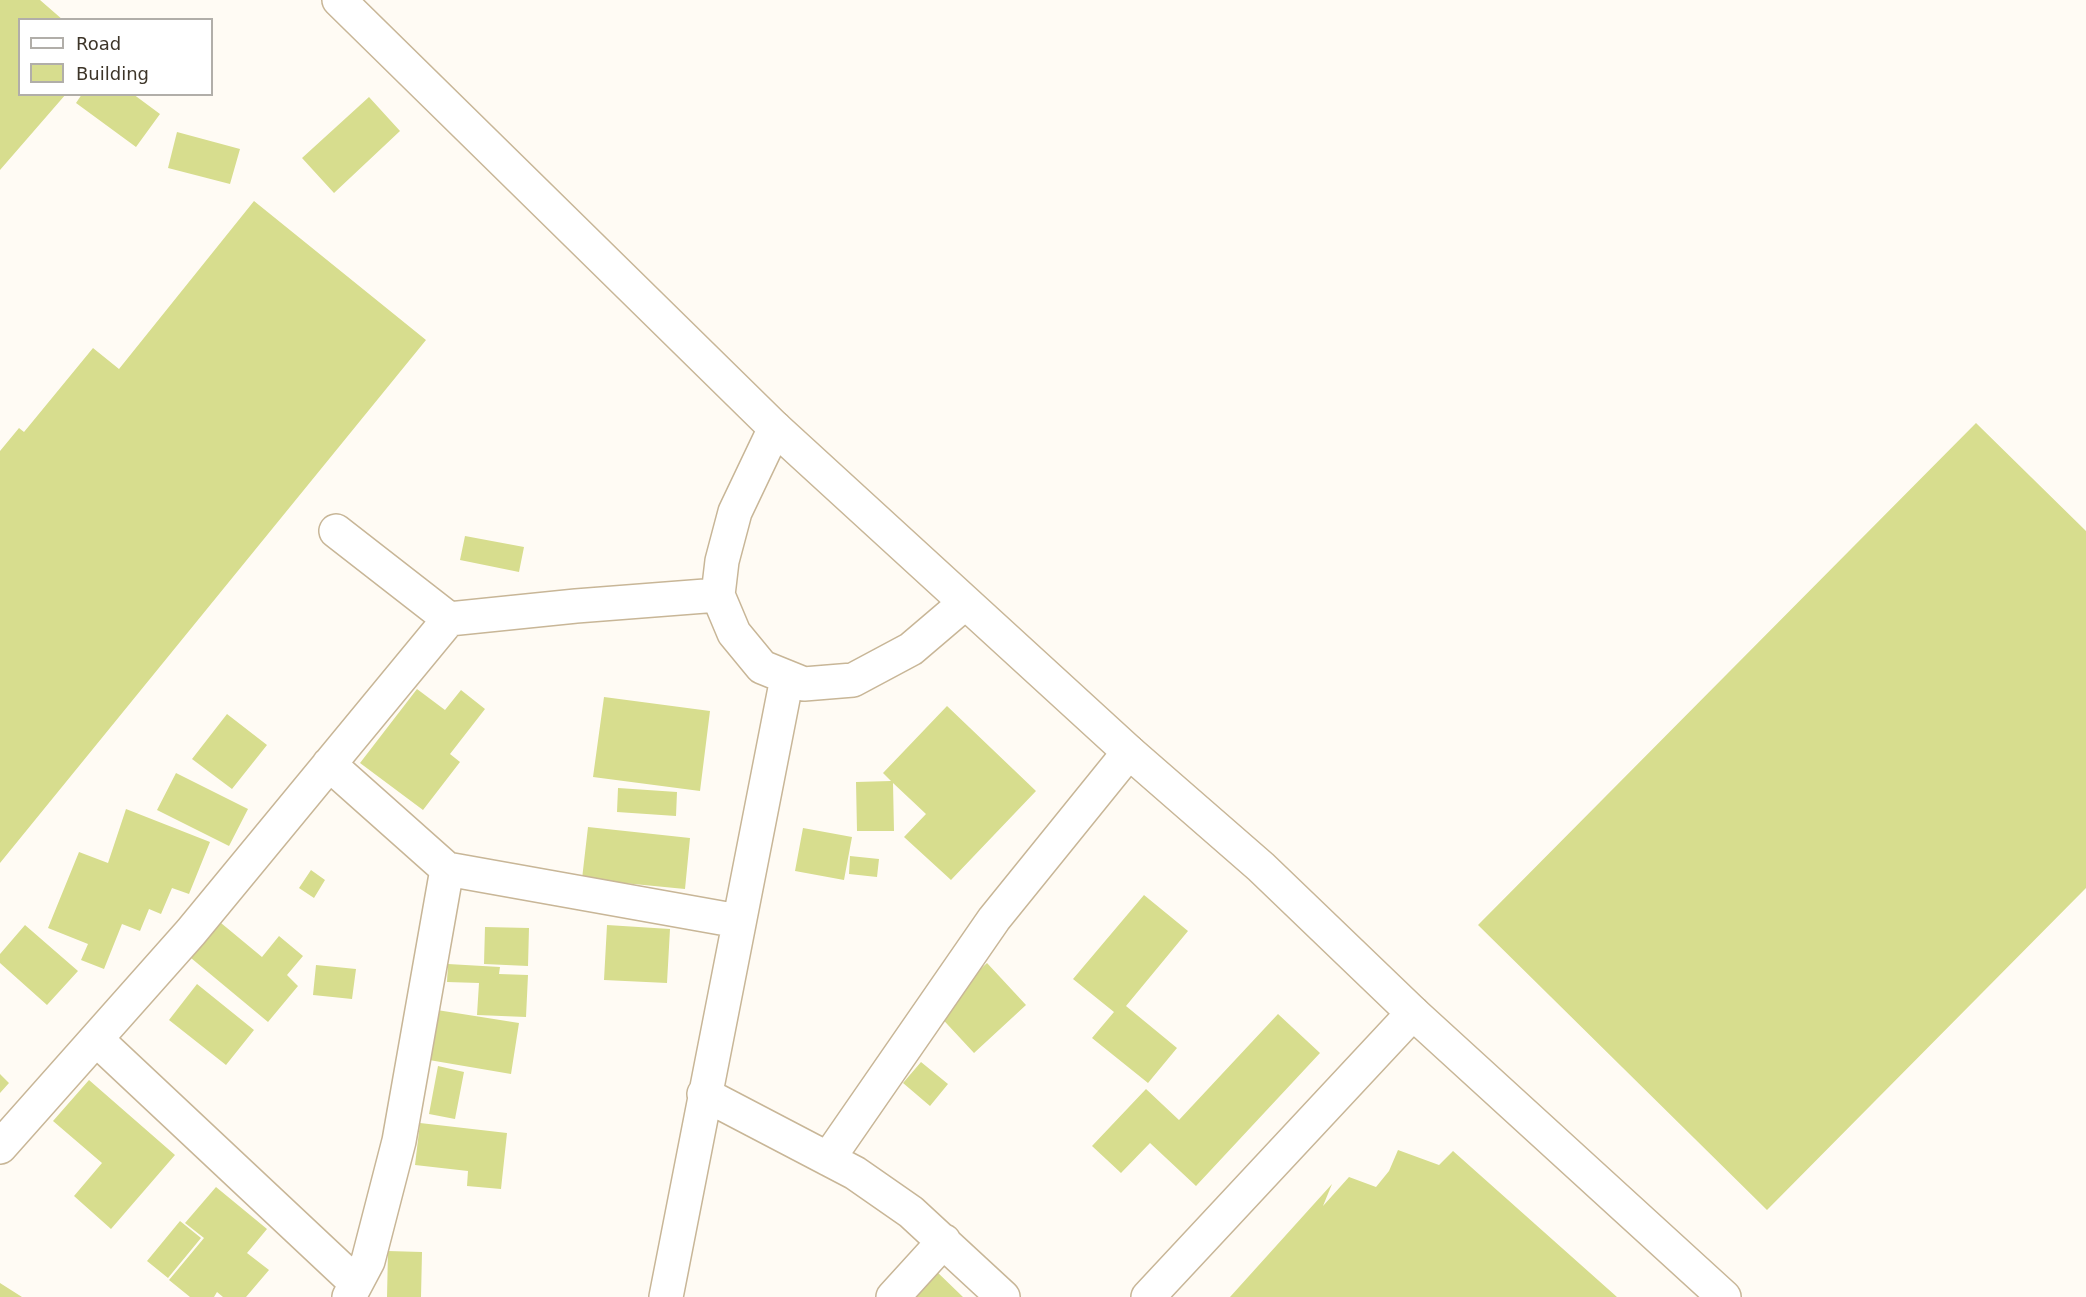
<!DOCTYPE html>
<style>
body{margin:0}
#map{position:relative;width:2086px;height:1297px;overflow:hidden;background:#fffbf4;font-family:"DejaVu Sans",sans-serif}
canvas{display:block}
.legend{position:absolute;left:18px;top:18px;width:195px;height:78px;box-sizing:border-box;background:#fff;border:2px solid #b1aea9;margin:0;padding:8px 10px;list-style:none;font-size:18px;color:#3d3529}
.legend li{display:flex;align-items:center;gap:12px;height:30px}
.legend b{width:30px;border:2px solid #b1aea9}
</style>
<div id="map">
<canvas width="2086" height="1297"></canvas>
<ul class="legend">
<li><b style="height:8px;background:#fff"></b>Road</li>
<li><b style="height:16px;background:#d7dd8e"></b>Building</li>
</ul>
</div>
<script>
const ctx = document.querySelector('canvas').getContext('2d');
ctx.lineJoin = 'round';
function paint(path, color) { ctx.fillStyle = color; ctx.fill(path, 'evenodd'); }
const toPath = rows => new Path2D(rows.map(r => 'M' + r).join(''));
function strokePath(path, color, width, dash) { ctx.strokeStyle = color; ctx.lineWidth = width; ctx.lineCap = dash ? 'butt' : 'round'; ctx.setLineDash(dash || []); ctx.stroke(path); }
paint(toPath([
 [0,0,40,0,63,20,20,20,20,94,66,94,0,170],
 [82,94,133,94,160,114,136,147,76,103],
 [369,97,400,131,334,193,302,158],
 [177,132,240,149,230,184,168,168],
 [254,201,426,340,0,863,0,451,19,428,24,432,93,348,119,369],
 [1976,423,2086,531,2086,888,1767,1210,1478,925],
 [465,536,524,547,519,572,460,560],
 [417,689,445,710,461,690,485,709,450,754,460,762,423,810,360,763],
 [604,697,710,711,700,791,593,777],
 [947,706,1036,791,951,880,904,837,926,814,893,783,894,831,857,831,856,782,891,781,883,773],
 [227,714,267,745,232,789,192,759],
 [176,773,248,809,229,846,157,810],
 [618,788,677,792,676,816,617,812],
 [126,809,210,842,189,894,172,888,161,914,149,909,140,931,122,924,104,969,81,960,88,944,48,928,79,852,108,863],
 [588,827,690,838,685,889,582,879],
 [803,828,852,837,844,880,795,871],
 [850,856,879,859,877,877,849,874],
 [311,870,325,880,314,898,299,888],
 [1144,895,1188,931,1126,1006,1177,1048,1148,1083,1092,1038,1114,1012,1073,979],
 [221,923,262,957,279,936,303,956,287,975,298,986,268,1022,191,958],
 [25,925,78,971,47,1005,0,963,0,954],
 [607,925,670,929,667,983,604,980],
 [485,927,529,928,528,966,484,964],
 [987,963,1026,1005,974,1053,935,1011],
 [448,964,500,967,499,974,528,975,526,1017,477,1015,479,983,447,982],
 [316,965,356,969,352,999,313,995],
 [197,984,254,1030,226,1065,169,1020],
 [437,1010,519,1023,511,1074,429,1060],
 [1278,1014,1320,1053,1196,1186,1150,1143,1121,1173,1092,1146,1146,1089,1179,1120],
 [921,1062,948,1084,930,1106,903,1083],
 [438,1066,464,1072,455,1119,429,1114],
 [0,1074,9,1083,0,1093],
 [89,1080,175,1155,111,1229,74,1196,102,1163,53,1121],
 [420,1123,507,1133,501,1189,467,1186,468,1171,415,1165],
 [1398,1150,1439,1165,1453,1151,1617,1297,1230,1297,1332,1184,1323,1206,1349,1177,1376,1187,1389,1171],
 [216,1187,267,1229,247,1253,269,1270,246,1297,223,1297,217,1292,214,1297,190,1297,169,1280,204,1238,185,1223],
 [180,1221,201,1238,168,1278,147,1261],
 [388,1251,422,1252,421,1297,387,1297],
 [934,1269,963,1297,906,1297],
 [0,1283,22,1297,0,1297]
]), '#d7dd8e');
const street = toPath([
 [775,428,735,512,722,561,718,595,734,633,762,667,804,684,853,680,911,649,965,603],
 [336,531,449,619,576,606,718,595],
 [329,764,447,869,738,921],
 [96,1039,356,1283],
 [704,1094,855,1173,911,1212,1003,1297],
 [0,1147,191,932,449,619],
 [828,1159,994,919,1129,752],
 [349,1297,368,1261,399,1141,447,869],
 [666,1297,787,678],
 [893,1297,944,1241],
 [1148,1297,1413,1013]
]);
const secondary = toPath([
 [339,0,775,428,1129,752,1261,867,1413,1013,1724,1297]
]);
strokePath(street, '#c8b697', 36);
strokePath(secondary, '#c8b697', 36);
strokePath(street, '#fff', 33);
strokePath(secondary, '#fff', 33);
</script>
